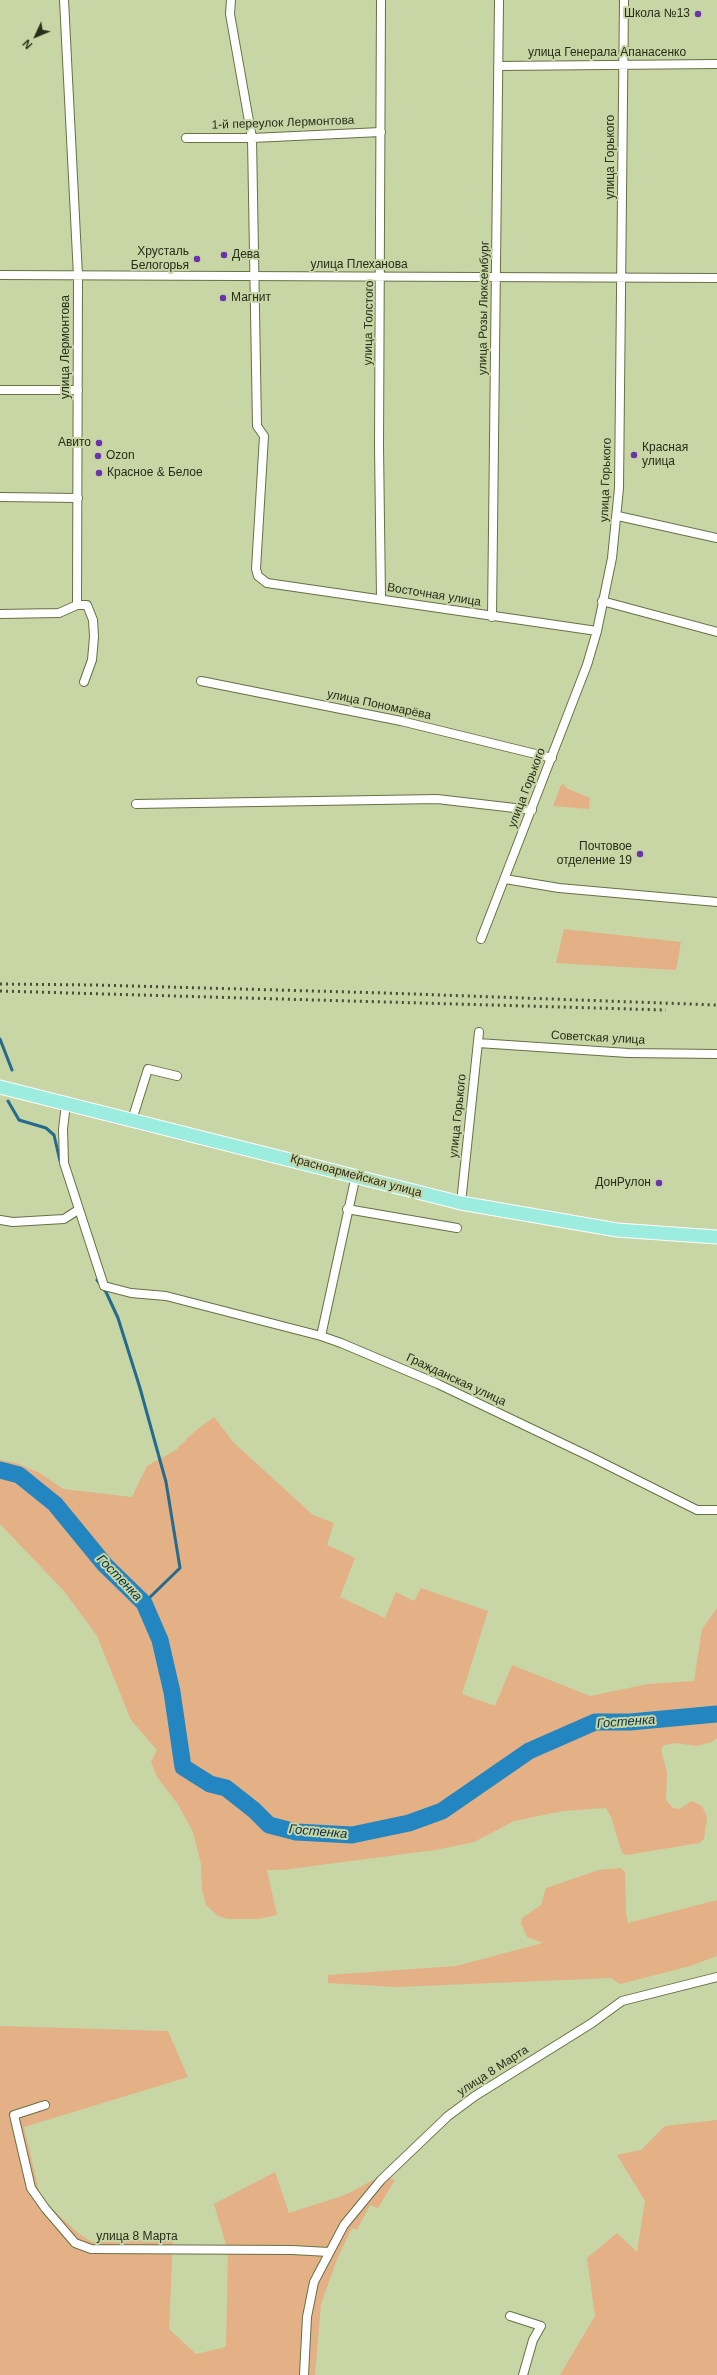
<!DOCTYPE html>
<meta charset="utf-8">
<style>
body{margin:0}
#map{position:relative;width:717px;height:2375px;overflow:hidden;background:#c8d5a5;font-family:Helvetica,sans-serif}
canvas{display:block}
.north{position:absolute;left:16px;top:16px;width:40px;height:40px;-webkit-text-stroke:3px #c8d5a5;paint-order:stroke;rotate:226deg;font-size:11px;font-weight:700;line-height:16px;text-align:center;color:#282d1a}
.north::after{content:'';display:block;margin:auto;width:14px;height:18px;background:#282d1a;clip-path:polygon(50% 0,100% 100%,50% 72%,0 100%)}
</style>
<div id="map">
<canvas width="717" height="2375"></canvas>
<div class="north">N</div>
</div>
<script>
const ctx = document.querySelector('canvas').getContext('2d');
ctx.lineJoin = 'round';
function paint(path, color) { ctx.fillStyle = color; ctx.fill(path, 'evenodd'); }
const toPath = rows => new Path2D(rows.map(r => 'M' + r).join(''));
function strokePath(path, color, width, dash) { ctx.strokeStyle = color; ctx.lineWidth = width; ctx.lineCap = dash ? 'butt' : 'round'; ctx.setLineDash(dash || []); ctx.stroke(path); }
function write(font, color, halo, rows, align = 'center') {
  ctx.font = font + ' Helvetica,sans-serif'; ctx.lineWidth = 4; ctx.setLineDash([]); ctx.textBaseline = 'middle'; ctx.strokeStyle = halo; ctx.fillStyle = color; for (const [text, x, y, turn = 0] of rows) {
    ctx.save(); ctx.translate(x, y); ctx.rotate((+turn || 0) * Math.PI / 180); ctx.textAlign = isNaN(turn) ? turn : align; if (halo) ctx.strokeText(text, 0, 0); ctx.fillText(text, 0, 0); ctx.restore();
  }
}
paint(toPath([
 [564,784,566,788,590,798,589,809,553,806,561,785],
 [564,929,681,942,676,970,556,963],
 [214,1417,234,1443,313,1515,334,1523,327,1545,355,1558,340,1597,385,1618,396,1592,414,1601,421,1588,488,1611,462,1694,495,1706,512,1665,590,1696,648,1684,694,1681,702,1629,717,1608,717,1738,712,1742,697,1746,675,1743,664,1745,661,1750,667,1772,666,1800,673,1808,679,1809,692,1801,702,1806,707,1817,704,1839,699,1843,627,1855,622,1853,611,1817,606,1808,563,1811,514,1821,474,1842,435,1850,282,1870,267,1870,277,1915,257,1919,228,1919,218,1916,206,1905,202,1890,201,1864,193,1832,177,1803,157,1777,151,1762,157,1750,131,1720,97,1636,64,1591,0,1524,0,1460,16,1463,40,1473,63,1489,132,1497,147,1466,176,1450,194,1432],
 [621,1868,625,1872,626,1912,628,1923,717,1900,717,1956,690,1966,620,1984,611,1978,397,1987,328,1983,328,1975,456,1966,543,1943,527,1937,521,1923,522,1918,541,1905,546,1888,599,1870],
 [0,2026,168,2031,188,2077,24,2127,41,2199,78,2233,92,2242,173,2239,169,2329,196,2354,226,2347,228,2251,214,2204,275,2172,289,2213,345,2195,383,2175,395,2180,378,2208,370,2205,357,2230,352,2228,337,2259,321,2304,315,2375,0,2375],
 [717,2120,717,2375,560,2375,595,2316,587,2258,617,2233,637,2252,645,2201,617,2155,641,2150,665,2126]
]), '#e4b086');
strokePath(toPath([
 [0,1039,12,1070],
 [8,1101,19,1120,46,1128,54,1135,60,1161],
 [97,1280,106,1292,118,1318,140,1388,166,1482,180,1568,144,1603]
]), '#246b8e', 3);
strokePath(toPath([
 [0,1470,19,1475,55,1504,105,1565,144,1603,160,1640,172,1692,183,1767,210,1784,226,1788,254,1810,269,1825,296,1832,352,1835,409,1823,442,1811,529,1751,595,1722,630,1722,717,1714]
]), '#2386c0', 17);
const minor = toPath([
 [64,0,78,276,77,605],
 [231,0,230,14,252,138,257,426,264,436,256,569,258,576,267,583,597,631],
 [381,0,379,446,381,598],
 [498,66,717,64],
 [186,138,252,138,381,132],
 [0,275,717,278],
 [0,390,78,390],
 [0,497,78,498],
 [618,516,717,538],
 [602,601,717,632],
 [0,614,59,613,77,605,87,605,93,620,94,637,92,660,84,682],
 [492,617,499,0],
 [201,681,401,721,552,758],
 [136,804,437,799,532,810],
 [505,879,559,888,717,902],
 [481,939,587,665,597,631,612,558,619,488,624,0],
 [478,1043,628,1053,717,1054],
 [66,1104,63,1129,64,1163,104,1286,131,1293,166,1296,321,1336,341,1343,438,1384,593,1458,697,1510,717,1510],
 [132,1120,148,1069,177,1076],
 [461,1203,479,1032],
 [347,1209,457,1228],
 [0,1220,13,1222,64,1219,78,1210],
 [321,1336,356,1175],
 [45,2105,14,2115,31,2188,45,2208,75,2243,91,2249,292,2250,329,2252],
 [510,2316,541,2326,533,2340,523,2375],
 [304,2375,307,2317,314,2282,344,2225,381,2180,448,2116,475,2096,592,2023,622,2001,717,1977]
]);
const primary = toPath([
 [0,1087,461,1203,617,1230,717,1237]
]);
strokePath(minor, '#667145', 10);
strokePath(primary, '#fff', 15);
strokePath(minor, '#fff', 8);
strokePath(primary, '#9ceddf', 13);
strokePath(toPath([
 [0,984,96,985,385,993,717,1005],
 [0,991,666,1010]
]), '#484e36', 3, [2, 4]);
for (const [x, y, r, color] of [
 [698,14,4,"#6933aa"],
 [224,255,4,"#6933aa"],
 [197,259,4,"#6933aa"],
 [223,298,4,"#6933aa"],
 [99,443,4,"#6933aa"],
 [634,455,4,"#6933aa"],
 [98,456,4,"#6933aa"],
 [99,473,4,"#6933aa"],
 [640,854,4,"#6933aa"],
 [659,1183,4,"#6933aa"]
]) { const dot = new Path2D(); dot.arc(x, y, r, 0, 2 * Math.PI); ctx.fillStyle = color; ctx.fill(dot); strokePath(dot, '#c8d5a5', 1.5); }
write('12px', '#282d1a', '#c8d5a5', [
 ["Школа №13",690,14],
 ["Хрусталь",189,252],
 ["Белогорья",189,266],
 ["Дева",232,255,"left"],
 ["Магнит",231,298,"left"],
 ["Авито",91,443],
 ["Красная",642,448,"left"],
 ["улица",642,462,"left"],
 ["Ozon",106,456,"left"],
 ["Красное & Белое",107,473,"left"],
 ["Почтовое",632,847],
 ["отделение 19",632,861],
 ["ДонРулон",651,1183]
], 'right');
write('12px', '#282d1a', '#c8d5a5', [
 ["улица Генерала Апанасенко",607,53],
 ["1-й переулок Лермонтова",283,123,-2],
 ["улица Горького",611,157,-90],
 ["улица Плеханова",359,265],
 ["улица Розы Люксембург",484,308,-89],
 ["улица Толстого",369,323,-89],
 ["улица Лермонтова",66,347,-90],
 ["улица Горького",606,480,-88],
 ["Восточная улица",434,595,9],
 ["улица Пономарёва",379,705,12],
 ["улица Горького",527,788,-69],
 ["Советская улица",598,1038,3],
 ["улица Горького",458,1116,-84],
 ["Красноармейская улица",356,1176,15],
 ["Гражданская улица",456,1380,25],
 ["улица 8 Марта",493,2071,-33],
 ["улица 8 Марта",137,2237]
]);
write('italic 13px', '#052e46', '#c8d5a5', [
 ["Гостенка",119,1578,46],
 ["Гостенка",626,1722,-4],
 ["Гостенка",318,1832,5]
]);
</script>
